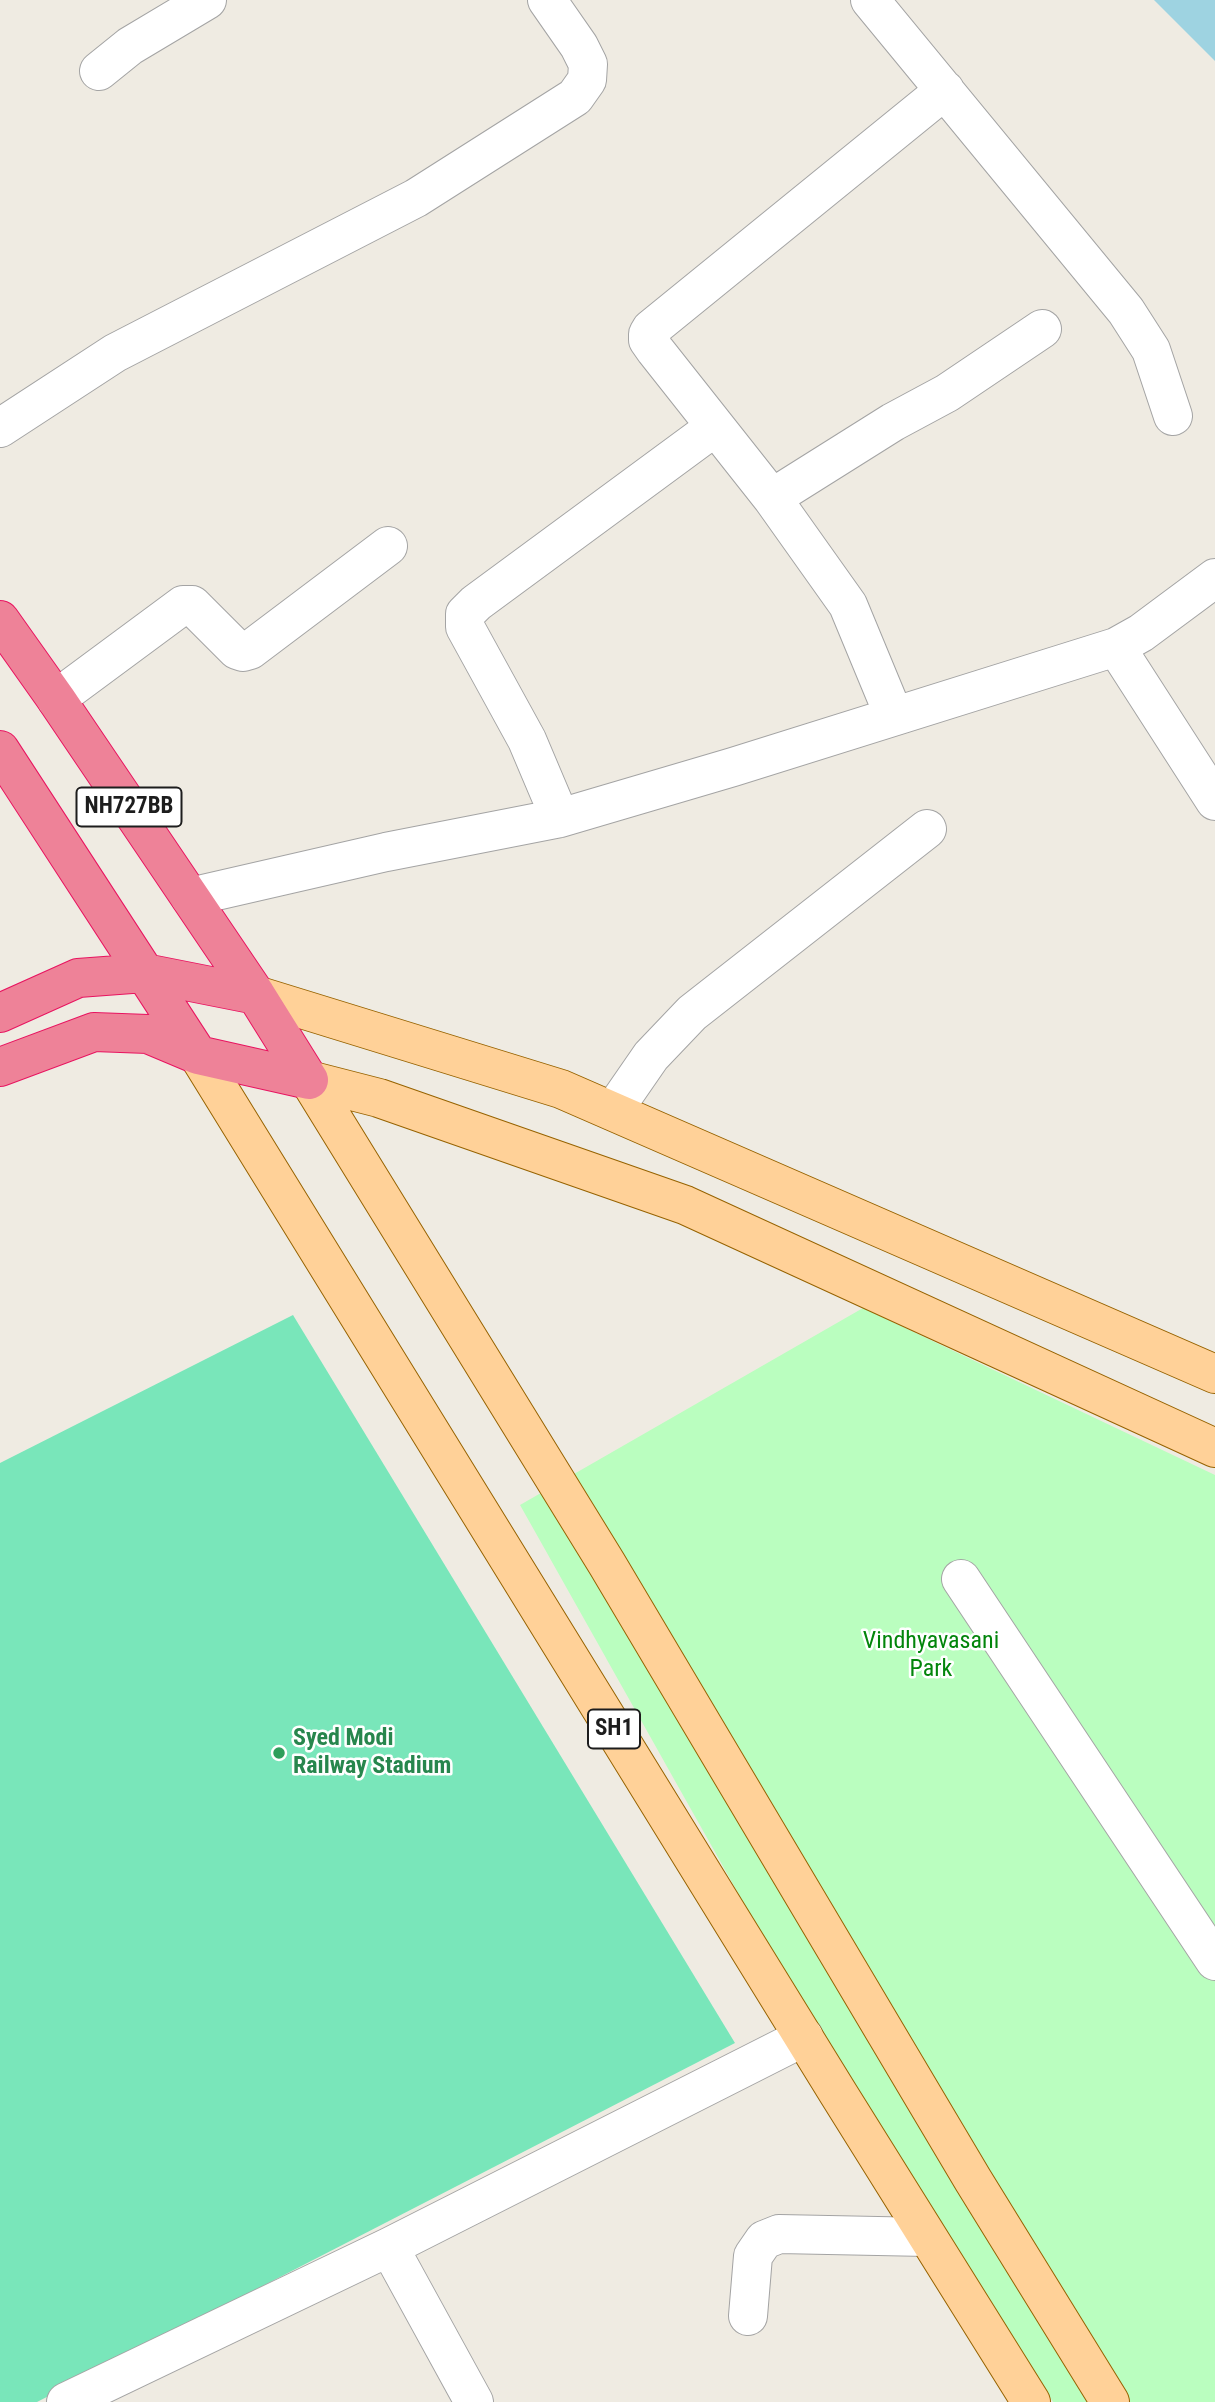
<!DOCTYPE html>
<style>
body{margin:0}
canvas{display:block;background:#efebe2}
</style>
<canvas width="1215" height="2402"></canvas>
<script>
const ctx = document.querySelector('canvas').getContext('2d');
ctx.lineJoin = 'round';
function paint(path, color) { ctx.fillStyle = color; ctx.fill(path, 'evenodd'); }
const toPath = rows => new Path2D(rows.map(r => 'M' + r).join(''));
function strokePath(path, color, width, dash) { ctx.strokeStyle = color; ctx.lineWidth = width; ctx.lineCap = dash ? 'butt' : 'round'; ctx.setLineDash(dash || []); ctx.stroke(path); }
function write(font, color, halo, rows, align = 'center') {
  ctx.font = font + ' "Roboto Condensed",sans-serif'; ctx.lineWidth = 5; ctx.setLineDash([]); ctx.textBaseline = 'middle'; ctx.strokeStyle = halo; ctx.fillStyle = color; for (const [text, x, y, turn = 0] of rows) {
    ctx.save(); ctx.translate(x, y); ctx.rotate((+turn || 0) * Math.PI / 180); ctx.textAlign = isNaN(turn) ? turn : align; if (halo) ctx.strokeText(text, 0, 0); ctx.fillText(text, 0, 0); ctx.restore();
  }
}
paint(toPath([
 [863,1308,1215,1475,1215,2402,1053,2402,815,2030,520,1505]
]), '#bafebf');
paint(toPath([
 [293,1315,735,2043,37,2402,0,2402,0,1463]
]), '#79e6ba');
paint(toPath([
 [1154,0,1215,0,1215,61]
]), '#9ed3e1');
const minor = toPath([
 [870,0,1126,311,1151,350,1173,416],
 [99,71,130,46,207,0],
 [0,428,115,353,416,198,575,97,587,80,588,64,579,46,547,0],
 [772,498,893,422,947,393,1042,329],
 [1116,647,1215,801],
 [56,699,183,605,192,605,237,650,243,652,250,650,388,546],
 [894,716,848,605,772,498,655,350,648,340,648,334,651,329,945,90],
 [560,818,527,740,465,627,465,614,476,603,715,427],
 [190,897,386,852,560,818,733,767,1116,647,1141,633,1215,578],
 [613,1111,651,1056,692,1013,927,829],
 [961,1579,1215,1961],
 [389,2247,474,2402],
 [748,2316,753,2256,764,2240,779,2234,927,2237],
 [66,2402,389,2247,804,2037]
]);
const major = toPath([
 [256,995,561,1089,1215,1374],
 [198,1055,838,2093,1031,2402],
 [309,1080,607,1564,973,2180,1110,2402],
 [309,1080,379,1098,685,1205,1215,1448]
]);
const highway = toPath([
 [0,620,56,699,256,995,309,1080],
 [0,750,198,1055,309,1080],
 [0,1013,78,978,145,973,256,995],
 [0,1067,94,1032,148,1034,198,1055]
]);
strokePath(minor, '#a4a4a4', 40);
strokePath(major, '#976300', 40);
strokePath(highway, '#e81460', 40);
strokePath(minor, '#fff', 38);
strokePath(major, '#ffd198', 38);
strokePath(highway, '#ee8298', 38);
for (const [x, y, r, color] of [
 [279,1753,7,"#2e9e5b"]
]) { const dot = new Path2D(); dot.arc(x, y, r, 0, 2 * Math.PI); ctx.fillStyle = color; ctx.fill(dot); strokePath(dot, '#fff', 2.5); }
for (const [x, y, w] of [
 [129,807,105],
 [614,1729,52]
]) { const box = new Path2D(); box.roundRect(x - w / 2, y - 19.5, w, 39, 5); ctx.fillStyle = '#fff'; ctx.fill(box); strokePath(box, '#1d1d1d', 2); }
write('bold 23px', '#1d1d1d', null, [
 ["NH727BB",129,807],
 ["SH1",614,1729]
]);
write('24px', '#02850b', '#fff', [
 ["Vindhyavasani",931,1642],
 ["Park",931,1670]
]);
write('bold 24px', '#27864d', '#fff', [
 ["Syed Modi",293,1739],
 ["Railway Stadium",293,1767]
], 'left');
</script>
